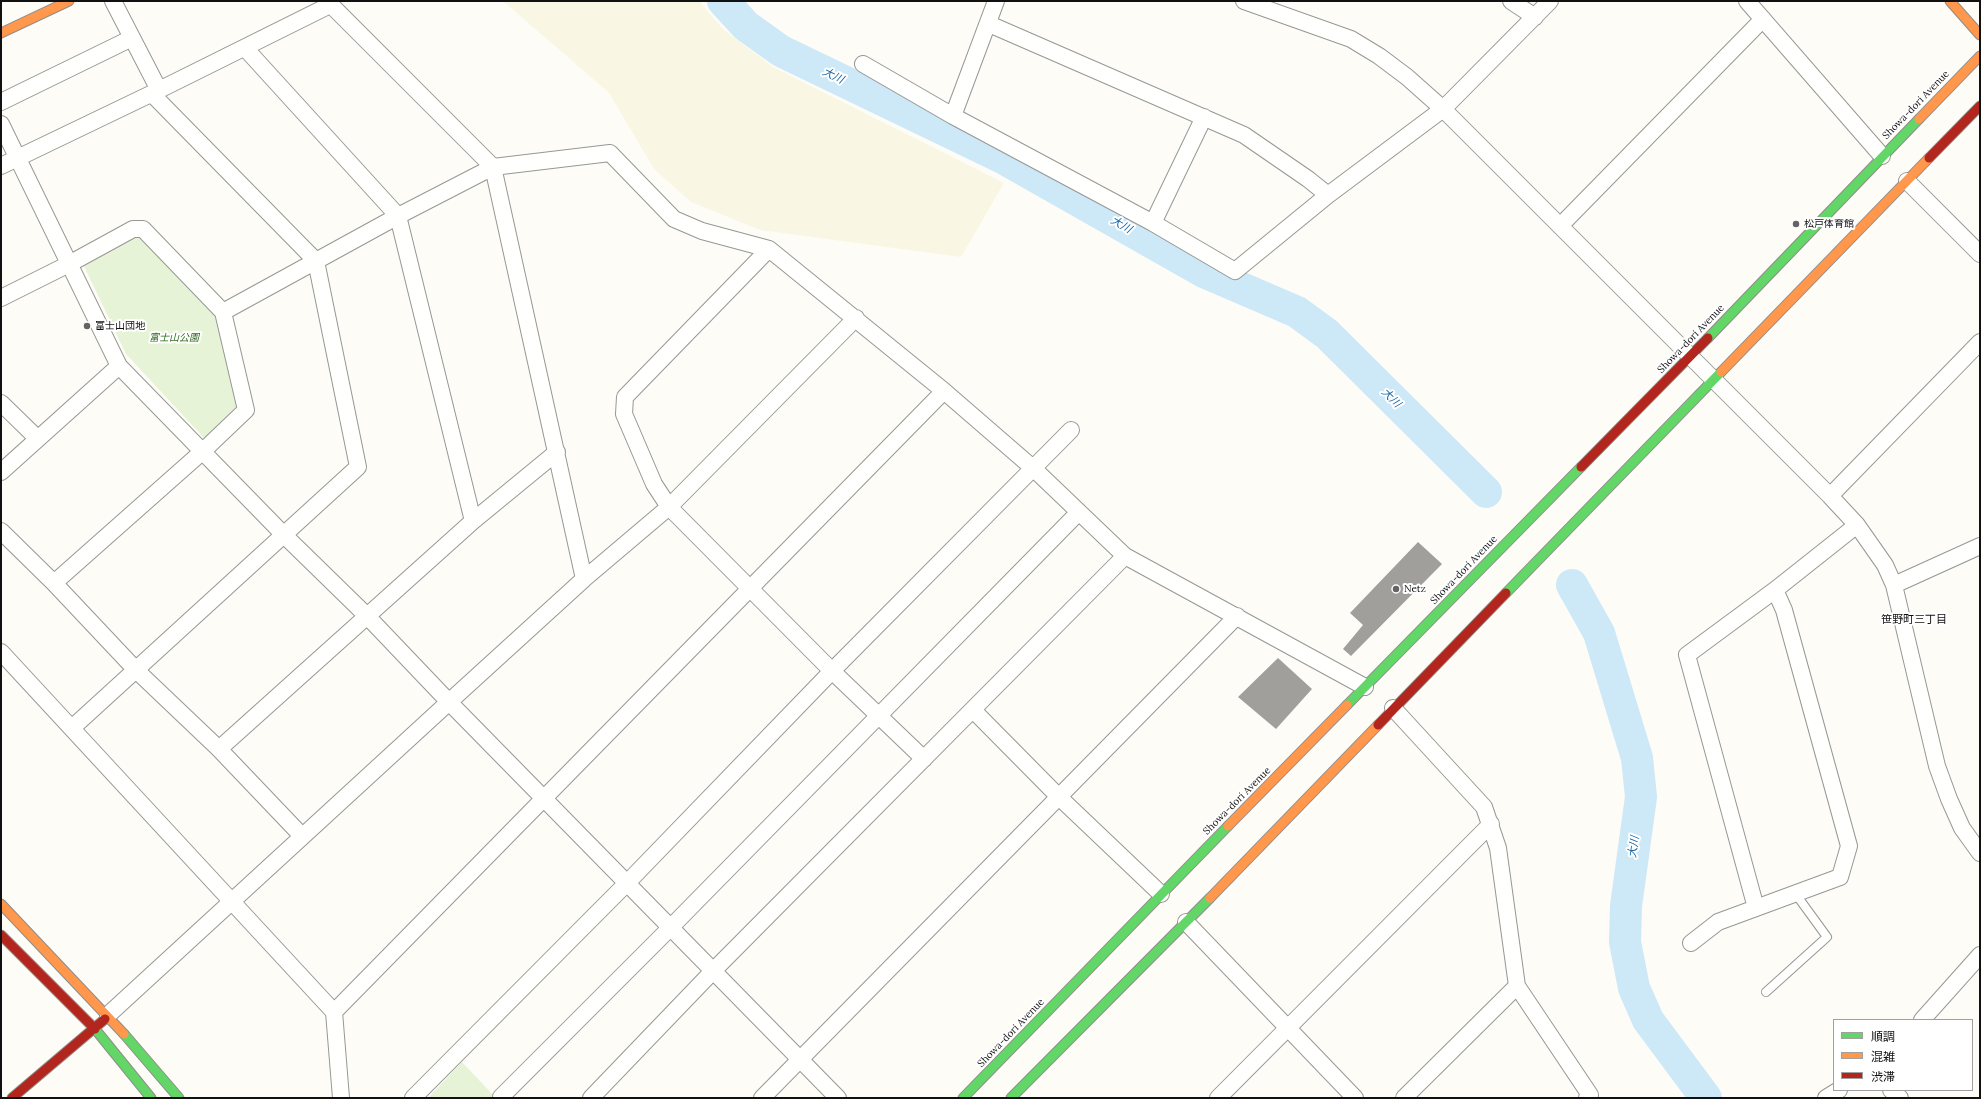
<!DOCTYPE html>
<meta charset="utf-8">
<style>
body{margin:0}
#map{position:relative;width:1981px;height:1099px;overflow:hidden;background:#fdfcf7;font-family:Lora,"Noto Sans JP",serif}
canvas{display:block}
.frame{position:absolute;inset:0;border:2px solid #111;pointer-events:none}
.legend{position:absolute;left:1833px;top:1019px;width:140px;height:72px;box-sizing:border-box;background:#fff;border:1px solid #a0a0a0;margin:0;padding:5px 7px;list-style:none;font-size:12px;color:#111}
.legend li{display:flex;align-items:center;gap:8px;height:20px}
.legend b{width:20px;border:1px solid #a0a0a0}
</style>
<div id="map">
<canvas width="1981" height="1099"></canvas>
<div class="frame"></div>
<ul class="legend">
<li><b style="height:5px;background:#63d668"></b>順調</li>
<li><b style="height:5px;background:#ff974d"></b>混雑</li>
<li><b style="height:5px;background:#b3261e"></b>渋滞</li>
</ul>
</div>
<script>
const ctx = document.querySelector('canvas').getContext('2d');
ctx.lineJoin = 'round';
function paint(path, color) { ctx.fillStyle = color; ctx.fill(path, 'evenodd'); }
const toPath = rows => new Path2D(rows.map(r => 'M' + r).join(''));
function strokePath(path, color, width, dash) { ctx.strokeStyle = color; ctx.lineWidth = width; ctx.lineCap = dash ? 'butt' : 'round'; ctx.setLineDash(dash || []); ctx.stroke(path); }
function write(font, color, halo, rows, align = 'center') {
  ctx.font = font + ' Lora,"Noto Sans JP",serif'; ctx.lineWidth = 4; ctx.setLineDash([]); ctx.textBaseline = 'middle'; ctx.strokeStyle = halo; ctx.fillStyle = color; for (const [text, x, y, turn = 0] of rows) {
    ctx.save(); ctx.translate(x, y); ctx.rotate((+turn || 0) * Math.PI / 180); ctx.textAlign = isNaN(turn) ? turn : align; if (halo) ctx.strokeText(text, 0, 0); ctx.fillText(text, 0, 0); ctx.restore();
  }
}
paint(toPath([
 [503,1,699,1,723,29,773,67,1004,183,961,257,760,230,691,202,654,169,609,93]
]), '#f9f7e4');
paint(toPath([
 [138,233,217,316,241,408,205,439,126,354,83,264],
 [462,1062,496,1098,428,1098]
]), '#e7f3d7');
strokePath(toPath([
 [723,1,746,26,781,51,1003,158,1204,272,1297,312,1327,334,1486,492],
 [1572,585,1599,633,1637,758,1641,797,1626,906,1625,942,1634,988,1648,1020,1706,1098]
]), '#cde8f7', 32);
paint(toPath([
 [1418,542,1442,564,1351,656,1343,649,1363,625,1350,613],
 [1278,658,1312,689,1276,729,1238,697]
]), '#a19f9c');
const lane = toPath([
 [1766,992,1827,937,1795,893]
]);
const street = toPath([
 [113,1,159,90],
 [327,1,493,167,584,579],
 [1244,1,1351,39,1379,56,1407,77,1443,109,1830,496,1857,525,1885,565,1894,585,1937,766,1949,799,1962,828,1980,853],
 [1511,1,1535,17],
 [1747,1,1882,156],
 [989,24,1244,135,1308,179,1328,195],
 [245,48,398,216,473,521],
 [863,64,953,116,1153,223,1235,271,1328,195,1443,109,1550,1],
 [1,102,132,38],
 [953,116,996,1],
 [1,124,119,366,284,535,367,616,449,702,838,1098],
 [1,166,159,90,330,5],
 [1907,181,1980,254],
 [1153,223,1204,117],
 [1560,226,1763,19],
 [769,249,625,397,624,414,654,484,669,507,832,671,924,759],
 [1,298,69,264,133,229,143,229,223,312,246,410,203,451,54,583],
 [223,312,398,216,493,167,610,153,674,219,702,231,769,249,944,391,1034,469,1125,556,1365,687],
 [1,403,38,439],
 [1,472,119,366],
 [1830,496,1980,342],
 [1,531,54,583,136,670,219,749,302,836],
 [1894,585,1980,546],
 [1,652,334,1012,341,1098],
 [1393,708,1484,807,1498,848,1517,986,1590,1095,1587,1098],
 [973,710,1059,797,1161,894],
 [72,728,358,467,316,261,152,94],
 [219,749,473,521,557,452],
 [1756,908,1687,655,1775,590,1857,525],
 [1186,922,1355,1098],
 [1691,943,1718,922,1840,877,1849,846,1784,610,1775,590],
 [334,1012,944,391],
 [108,1015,449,702,584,579,669,507,856,318],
 [1922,1020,1980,955],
 [1891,1090,1900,1098],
 [501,1097,671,927,1079,512],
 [413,1098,627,883,832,671,1071,430],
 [591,1098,713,971,1125,556],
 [762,1098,1237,616],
 [1218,1098,1491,824],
 [1404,1098,1517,986],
 [1826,1098,1839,1090]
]);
const fast = toPath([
 [1708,338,1919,119],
 [1506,593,1721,372],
 [1347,705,1581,467],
 [95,1029,151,1098],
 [124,1034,179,1098],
 [963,1098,1228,826],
 [1011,1098,1210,898]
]);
const slow = toPath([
 [1950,1,1980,35],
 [1,33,69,1],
 [1919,119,1980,56],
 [1721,372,1929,158],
 [1228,826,1347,705],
 [1210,898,1378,725],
 [1,904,124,1034]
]);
const jam = toPath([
 [1929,158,1980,106],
 [1581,467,1708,338],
 [1378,725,1506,593],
 [1,935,95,1029],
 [12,1098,105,1019]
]);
strokePath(lane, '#979795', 10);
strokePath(street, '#979795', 18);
strokePath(fast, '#8e8d8b', 11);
strokePath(slow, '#8e8d8b', 11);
strokePath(jam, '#8e8d8b', 11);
strokePath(lane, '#fffffe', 8);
strokePath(street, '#fffffe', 16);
strokePath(fast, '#63d668', 9);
strokePath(slow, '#ff974d', 9);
strokePath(jam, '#b3261e', 9);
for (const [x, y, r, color] of [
 [1796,224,4,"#646362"],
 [87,326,4,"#646362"],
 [1396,589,4,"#646362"]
]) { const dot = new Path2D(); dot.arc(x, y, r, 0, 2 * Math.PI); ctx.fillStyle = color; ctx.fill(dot); strokePath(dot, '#fff', 1.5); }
write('10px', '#111', '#fff', [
 ["Showa-dori Avenue",1916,105,-46],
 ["Showa-dori Avenue",1691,339,-46],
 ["Showa-dori Avenue",1464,570,-46],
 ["Showa-dori Avenue",1237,801,-45],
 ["Showa-dori Avenue",1011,1033,-46]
]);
write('10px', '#111', '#fff', [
 ["松戸体育館",1804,224],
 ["富士山団地",95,326],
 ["Netz",1404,589]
], 'left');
write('italic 10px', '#2f6b1f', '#fff', [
 ["富士山公園",174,338]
]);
write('italic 11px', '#1768a6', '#fff', [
 ["大川",833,76,26],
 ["大川",1121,225,30],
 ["大川",1391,398,45],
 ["大川",1634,847,-82]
]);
write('11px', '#111', '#fff', [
 ["笹野町三丁目",1914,620]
]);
</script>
